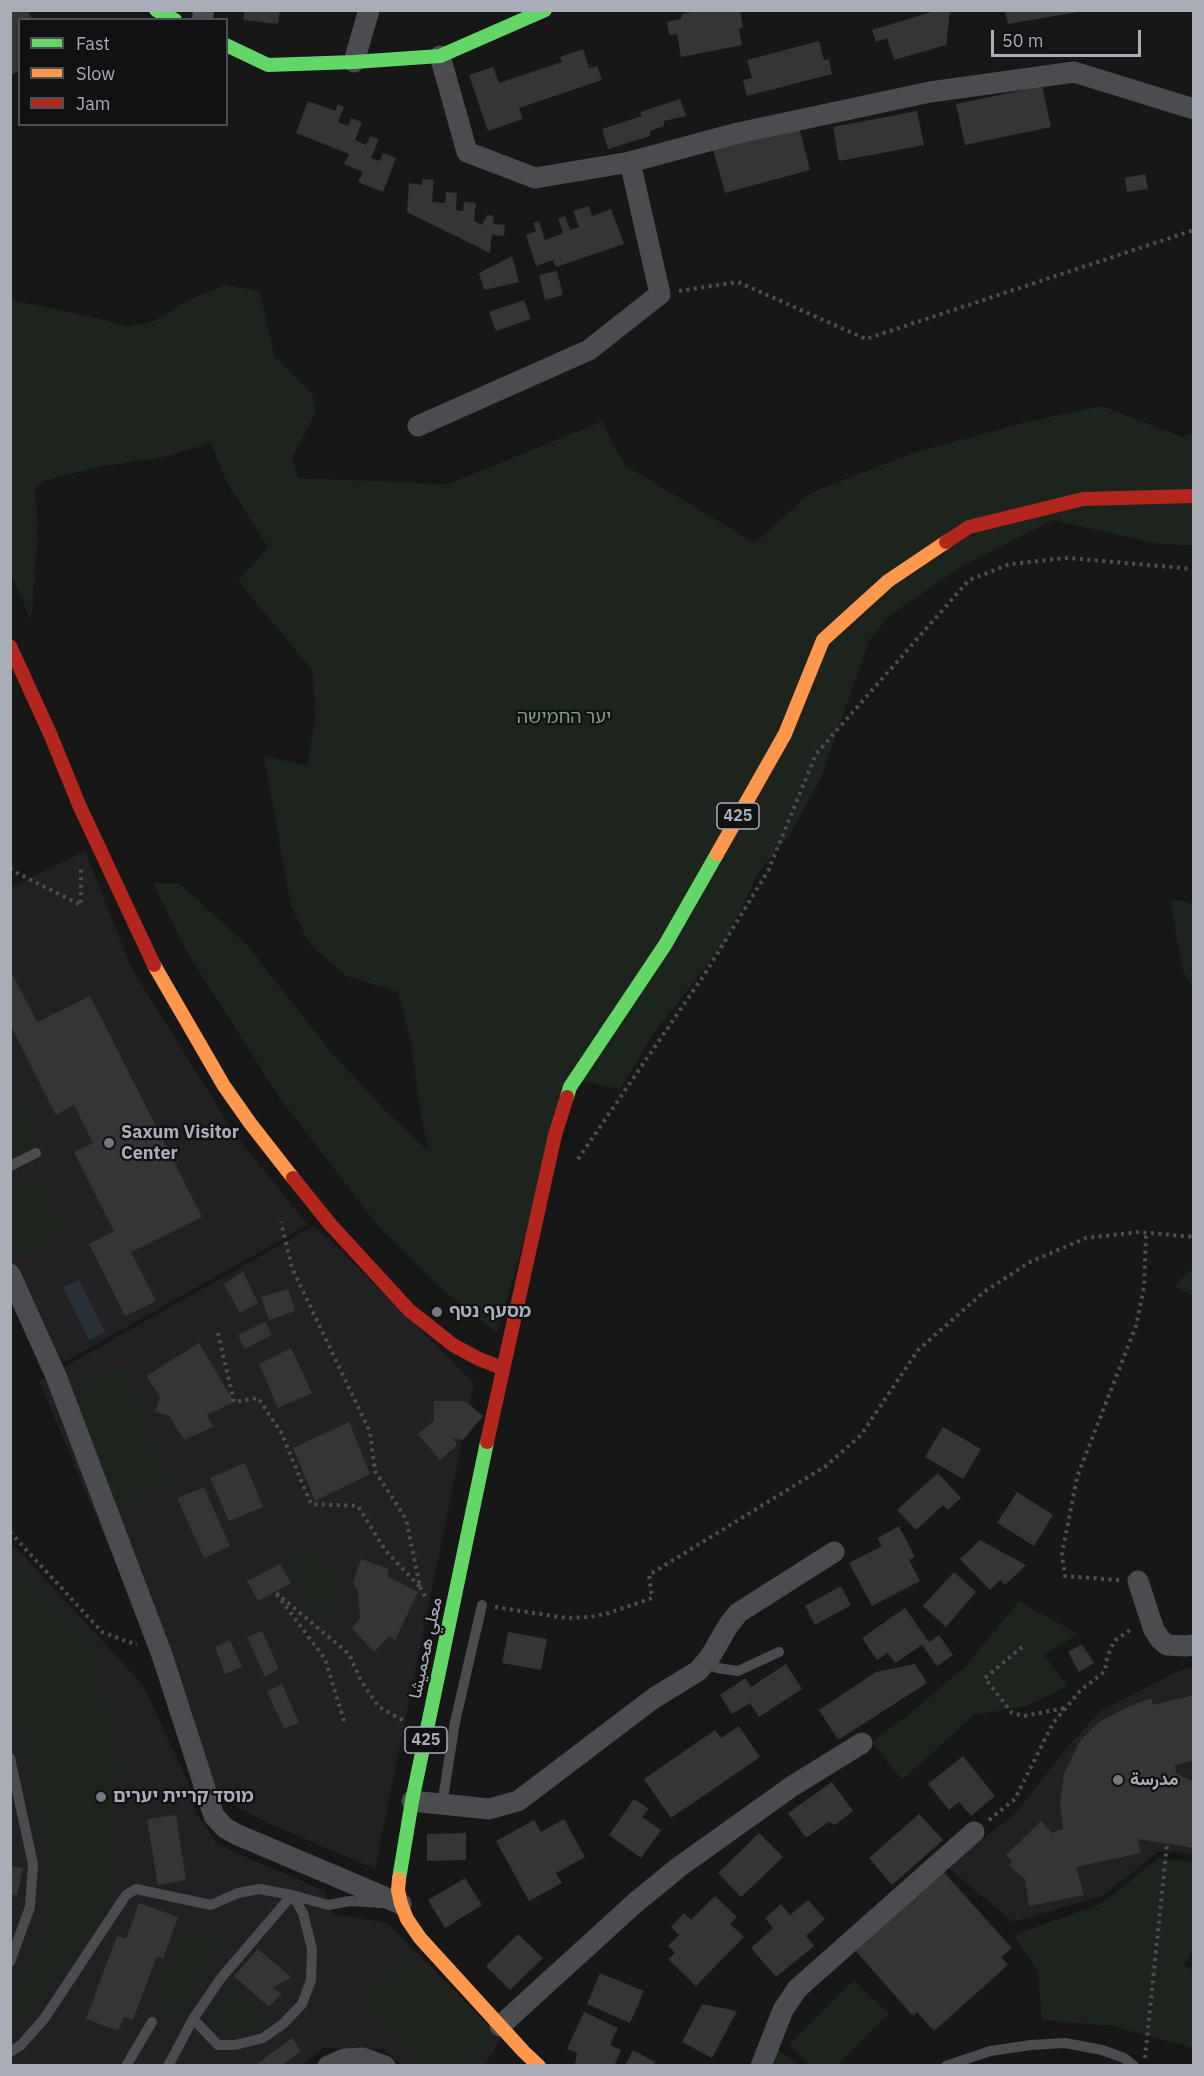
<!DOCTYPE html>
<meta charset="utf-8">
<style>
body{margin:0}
#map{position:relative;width:1204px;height:2076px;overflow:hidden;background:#171717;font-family:"IBM Plex Sans",sans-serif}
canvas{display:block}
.frame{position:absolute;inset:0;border:12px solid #a8adb8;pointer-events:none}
.legend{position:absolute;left:18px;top:18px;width:210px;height:108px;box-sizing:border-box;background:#111113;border:2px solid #4d4f55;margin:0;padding:8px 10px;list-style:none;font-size:18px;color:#a8adb8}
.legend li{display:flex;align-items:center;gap:12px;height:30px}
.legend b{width:30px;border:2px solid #4d4f55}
.scale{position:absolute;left:991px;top:30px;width:150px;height:27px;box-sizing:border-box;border:3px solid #a8adb8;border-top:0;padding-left:8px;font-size:18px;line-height:21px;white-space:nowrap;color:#a8adb8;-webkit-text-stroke:4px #111113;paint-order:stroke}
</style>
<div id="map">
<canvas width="1204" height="2076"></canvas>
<div class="frame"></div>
<ul class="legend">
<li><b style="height:8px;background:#63d668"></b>Fast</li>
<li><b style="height:8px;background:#ff974d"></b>Slow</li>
<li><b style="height:8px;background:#b3261e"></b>Jam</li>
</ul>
<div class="scale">50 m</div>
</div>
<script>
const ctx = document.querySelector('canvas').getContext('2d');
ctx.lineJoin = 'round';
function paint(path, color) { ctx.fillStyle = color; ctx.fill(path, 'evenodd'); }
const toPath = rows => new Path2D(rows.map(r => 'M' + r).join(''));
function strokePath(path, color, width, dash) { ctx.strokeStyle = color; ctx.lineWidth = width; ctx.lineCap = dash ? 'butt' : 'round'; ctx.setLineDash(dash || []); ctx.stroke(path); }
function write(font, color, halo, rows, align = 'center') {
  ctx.font = font + ' "IBM Plex Sans",Vazirmatn,"Noto Sans Hebrew",sans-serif'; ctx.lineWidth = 4.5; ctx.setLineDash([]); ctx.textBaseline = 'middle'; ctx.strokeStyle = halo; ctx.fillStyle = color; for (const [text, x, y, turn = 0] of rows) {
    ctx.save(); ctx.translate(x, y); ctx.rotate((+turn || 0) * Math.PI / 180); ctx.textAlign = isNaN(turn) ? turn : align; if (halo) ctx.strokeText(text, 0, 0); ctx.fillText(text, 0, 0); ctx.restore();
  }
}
paint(toPath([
 [85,851,132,969,235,1134,308,1225,45,1373,11,1303,11,887],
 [313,1226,329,1239,474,1383,375,1869,270,1824,237,1807,204,1774,39,1381],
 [10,1541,143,1685,188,1782,196,1813,218,1845,325,1891,332,1914,388,1923,501,2038,485,2065,401,2065,384,2049,323,2048,303,2065,11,2065],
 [1193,1667,1193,1854,1160,1851,1102,1896,1013,1922,947,1867,1015,1814,1069,1745,1102,1710,1178,1671]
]), '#212123');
paint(toPath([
 [225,285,260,291,274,356,312,394,316,412,292,458,298,478,448,484,603,421,614,447,626,466,755,543,810,493,913,453,1034,420,1102,406,1182,437,1193,432,1193,546,1154,543,1053,520,964,565,890,615,869,641,821,778,789,836,758,873,726,941,656,1030,620,1089,572,1079,497,1332,446,1293,378,1226,279,1097,185,949,153,883,179,883,248,946,330,1051,385,1110,428,1151,419,1103,411,1041,398,992,346,976,310,945,291,906,264,756,307,766,315,719,313,671,238,581,268,547,226,481,211,443,160,458,98,467,43,481,35,489,38,533,31,621,11,573,10,300,93,317,127,326,154,321,189,300],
 [1170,901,1183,901,1193,904,1193,989,1183,970],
 [14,1090,40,1144,11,1158,11,1092],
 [35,1174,67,1233,22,1258,11,1237,11,1187],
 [1193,1268,1193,1296,1174,1286],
 [122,1368,171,1485,119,1506,70,1390],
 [317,1546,346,1602,314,1619,285,1563],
 [11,1559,90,1644,112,1717,121,1773,116,1842,119,1869,106,1909,36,2010,11,2020,11,2013,38,1938,48,1888,40,1833,11,1698],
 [1019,1601,1078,1634,1044,1655,1068,1686,1027,1706,974,1715,902,1780,872,1742,908,1715,965,1667],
 [1159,1858,1193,1862,1193,1950,1184,1965,1193,1970,1193,2048,1112,2026,1042,2020,1038,1972,1013,1935,1101,1904],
 [184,1927,222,1947,179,2016,151,2004],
 [411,1953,494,2036,463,2065,421,2065,360,2003],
 [854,1980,889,2014,837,2065,810,2065,789,2045],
 [228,1986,272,2020,258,2031,242,2036,223,2033,212,2029,209,2013],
 [777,2049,799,2065,771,2066]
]), '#1d241e');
paint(toPath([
 [79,1280,105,1332,89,1340,63,1288]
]), '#2a3239');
paint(toPath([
 [10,10,27,10,33,20,20,20,20,70,10,76],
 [245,10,280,10,278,24,243,20],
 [699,10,740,10,743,28,739,29,742,45,681,57,677,34,669,35,667,22,681,19,682,14],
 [938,10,950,10,946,45,894,60,887,38,876,42,872,30],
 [1005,10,1077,10,1078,12,1008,24],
 [819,41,824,60,829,59,832,74,747,96,743,80,752,78,747,60],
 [583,49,589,68,597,66,602,80,519,108,523,119,488,131,469,75,493,67,499,83,562,62,560,57],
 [1042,86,1051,127,965,145,956,104],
 [680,99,686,116,664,121,664,126,650,131,650,136,608,149,602,129,642,116,640,112],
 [308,101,335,111,338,104,344,107,338,122,348,126,351,118,362,122,355,140,366,145,370,136,379,139,371,158,380,161,383,153,396,158,383,192,358,182,363,172,344,164,349,154,296,133],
 [917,111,924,145,839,161,833,127],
 [798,123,810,170,725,193,712,146],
 [1145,174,1148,189,1127,192,1125,178],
 [422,179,434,180,432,202,445,203,446,192,457,193,456,210,463,211,464,202,476,203,474,221,482,225,487,215,494,216,493,224,505,225,504,236,492,235,490,253,407,212,409,183,422,185],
 [589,206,592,216,611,209,624,244,556,267,553,260,536,266,526,235,536,231,533,223,539,221,545,240,563,233,558,218,565,216,570,230,579,227,573,211],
 [512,256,519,282,484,290,479,273],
 [557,271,563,295,545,300,539,275],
 [524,300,531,319,496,331,489,312],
 [10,970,37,1022,90,996,202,1217,131,1252,156,1301,125,1316,89,1244,114,1231,74,1152,93,1143,74,1105,56,1115,10,1024],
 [243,1272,258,1303,240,1313,224,1284],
 [288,1289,295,1311,269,1320,261,1297],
 [265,1322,272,1335,245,1349,238,1335],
 [199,1343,234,1402,207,1415,213,1427,184,1440,169,1416,155,1412,160,1397,146,1376],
 [291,1348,312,1393,278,1408,259,1364],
 [434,1401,465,1401,483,1416,463,1440,453,1438,457,1445,440,1460,418,1434,434,1421],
 [349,1422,370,1474,315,1501,293,1448],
 [943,1427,981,1449,963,1479,925,1457],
 [245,1463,263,1507,229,1521,210,1478],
 [938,1473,961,1498,948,1510,943,1505,916,1530,897,1510],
 [204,1487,230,1546,204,1558,177,1498],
 [1017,1492,1053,1515,1034,1546,997,1523],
 [899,1526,915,1557,909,1560,920,1581,872,1606,849,1563,882,1546,877,1538],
 [980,1540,1026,1565,1005,1585,1000,1580,990,1590,960,1559],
 [361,1559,389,1569,387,1576,418,1592,395,1640,389,1636,374,1652,352,1628,360,1618,358,1591,353,1583],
 [280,1564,291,1583,258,1601,247,1581],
 [954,1572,976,1592,946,1627,923,1606],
 [841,1586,851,1605,815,1625,805,1606],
 [905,1608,929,1642,939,1635,953,1655,937,1666,922,1645,895,1663,888,1653,877,1660,862,1638],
 [262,1631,279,1669,265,1677,247,1637],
 [508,1632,547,1639,541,1670,502,1663],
 [230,1640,242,1667,225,1674,215,1647],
 [1082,1644,1094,1663,1079,1672,1068,1652],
 [786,1664,802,1689,759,1717,750,1703,732,1714,720,1695,745,1678,751,1687],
 [915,1664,927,1683,838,1740,819,1710,876,1672],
 [282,1684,299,1723,284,1729,267,1691],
 [1194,1695,1194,1760,1175,1765,1176,1773,1194,1782,1194,1848,1138,1839,1141,1853,1076,1867,1084,1895,1029,1906,1025,1879,1009,1866,1012,1861,1006,1855,1041,1821,1052,1833,1063,1829,1060,1804,1064,1774,1080,1741,1099,1722,1130,1706,1151,1698,1153,1705],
 [739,1726,760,1757,671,1818,644,1779,715,1730,721,1738],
 [963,1756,995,1796,971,1816,959,1802,949,1810,928,1784],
 [832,1782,853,1811,835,1825,829,1822,806,1838,788,1813],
 [634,1799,649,1809,642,1817,661,1830,641,1858,609,1835],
 [919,1814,943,1840,892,1885,869,1858],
 [176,1815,186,1880,158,1885,147,1819],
 [564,1819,585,1857,556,1873,562,1883,529,1901,496,1841,534,1820,541,1832],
 [466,1833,466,1860,427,1861,427,1834],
 [759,1833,783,1857,741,1897,718,1873],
 [10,1866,23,1868,17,1896,10,1894],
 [942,1870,1012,1948,1001,1957,1008,1965,934,2031,917,2012,913,2016,854,1949],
 [465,1878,482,1905,445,1928,428,1900],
 [715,1896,737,1917,730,1924,744,1937,696,1986,668,1959,675,1953,668,1946,679,1935,671,1927,684,1913,691,1920],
 [808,1900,825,1919,806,1936,814,1946,776,1977,751,1948,773,1928,765,1918,781,1904,790,1915],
 [139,1903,178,1917,163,1959,157,1956,133,2020,124,2017,118,2031,86,2019,117,1936,126,1939],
 [518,1934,543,1958,510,1990,486,1966],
 [258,1949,291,1977,273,1988,281,1994,269,2007,234,1976],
 [600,1973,644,1991,630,2023,587,2004],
 [702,2004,737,2011,712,2058,682,2042],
 [584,2012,618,2028,610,2045,621,2050,614,2066,575,2064,577,2053,567,2049],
 [292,2038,301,2051,281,2066,254,2066],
 [633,2050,655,2062,653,2066,625,2066]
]), '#353536');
strokePath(toPath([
 [679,291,738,282,866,339,1194,230],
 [10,868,13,871,81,905,81,869],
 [578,1159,706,972,768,871,816,754,969,580,1010,564,1068,558,1194,569],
 [218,1333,234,1402,258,1398,281,1432,311,1504,358,1506,385,1550,420,1587,406,1519,375,1471,370,1432,292,1268,281,1222],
 [10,1532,102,1632,137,1645],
 [1119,1580,1065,1576,1062,1554,1077,1477,1136,1326,1144,1287,1146,1233],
 [420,1587,427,1600],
 [495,1607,566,1618,590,1617,609,1613,652,1598,649,1575,826,1466,861,1435,918,1350,984,1292,1030,1262,1086,1238,1139,1232,1194,1237],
 [1022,1647,985,1678,1012,1713,1024,1716,1065,1708],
 [344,1721,325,1659,275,1592,349,1654,361,1681,379,1707,404,1721],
 [989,1820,1015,1799,1053,1723,1080,1691,1105,1671,1107,1658,1114,1641,1133,1628],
 [1145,2058,1167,1844]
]), '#4d4e52', 4, [3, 4.5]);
strokePath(toPath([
 [10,1166,36,1153],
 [706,1662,717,1668,738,1671,779,1652],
 [10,1758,33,1864,30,1907,10,1962],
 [442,1805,455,1722,482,1605],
 [10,2052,21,2045,44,2019,126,1895,136,1889,211,1905,238,1893,259,1889,292,1895,328,1905,350,1901,382,1903],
 [126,2066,152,2022],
 [168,2066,193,2019,221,1978,292,1895,303,1913,312,1949,311,1980,302,2004,283,2024,263,2038,235,2045,218,2045,193,2019],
 [946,2066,990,2051,1031,2045,1065,2043,1102,2050,1124,2058,1134,2066]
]), '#4b4c50', 10);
strokePath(toPath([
 [202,20,204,10],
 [440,56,467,152,535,178,630,162,738,133,930,92,1074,72,1194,109],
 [354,62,369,10],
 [418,426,589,350,660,294,630,162],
 [10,1274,56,1376,162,1655,214,1816,225,1828,238,1835,401,1904],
 [1138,1581,1154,1630,1160,1639,1167,1645,1186,1646,1194,1645],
 [412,1801,489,1809,518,1801,654,1698,698,1671,710,1657,728,1626,738,1613,834,1552],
 [500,2026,635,1903,679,1867,791,1787,862,1743],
 [328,2066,344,2059,363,2058,385,2066],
 [761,2066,783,2010,797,1989,974,1832]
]), '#4b4c50', 21);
strokePath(toPath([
 [156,10,175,20],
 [226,45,268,65,354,62,440,56,545,10],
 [567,1097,570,1087,665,945,717,854],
 [399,1879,412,1801,487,1442]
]), '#63d668', 14);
strokePath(toPath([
 [717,854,785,734,823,640,888,581,946,542],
 [154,965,224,1086,250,1123,293,1178],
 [399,1879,398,1890,401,1904,407,1919,420,1938,524,2052,539,2066]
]), '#ff974d', 14);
strokePath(toPath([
 [946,542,969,527,1083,499,1194,496],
 [10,646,51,736,80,807,154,965],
 [293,1178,330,1224,409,1310,453,1345,479,1359,502,1368],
 [487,1442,555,1135,567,1097]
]), '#b3261e', 14);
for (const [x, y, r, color] of [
 [109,1143,6,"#757880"],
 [437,1312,6,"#757880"],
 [1118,1780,6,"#757880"],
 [101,1797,6,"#757880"]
]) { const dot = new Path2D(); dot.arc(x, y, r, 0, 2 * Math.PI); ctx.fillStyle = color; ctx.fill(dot); strokePath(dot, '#111113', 2); }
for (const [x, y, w] of [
 [738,816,42],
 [426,1740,42]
]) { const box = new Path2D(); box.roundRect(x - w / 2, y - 13, w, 26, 4.5); ctx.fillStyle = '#111113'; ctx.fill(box); strokePath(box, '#a8adb8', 1.5); }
write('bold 16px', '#a8adb8', null, [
 ["425",738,816],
 ["425",426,1740]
]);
write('18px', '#7fa381', '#111113', [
 ["יער החמישה",564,718]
]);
write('bold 18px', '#a8adb8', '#111113', [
 ["Saxum Visitor",121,1133],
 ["Center",121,1154],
 ["מסעף נטף",449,1312],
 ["مدرسة",1130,1780],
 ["מוסד קריית יערים",113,1797]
], 'left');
write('18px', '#a8adb8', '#111113', [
 ["معلي هحميشا",426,1648,-78]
]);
</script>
